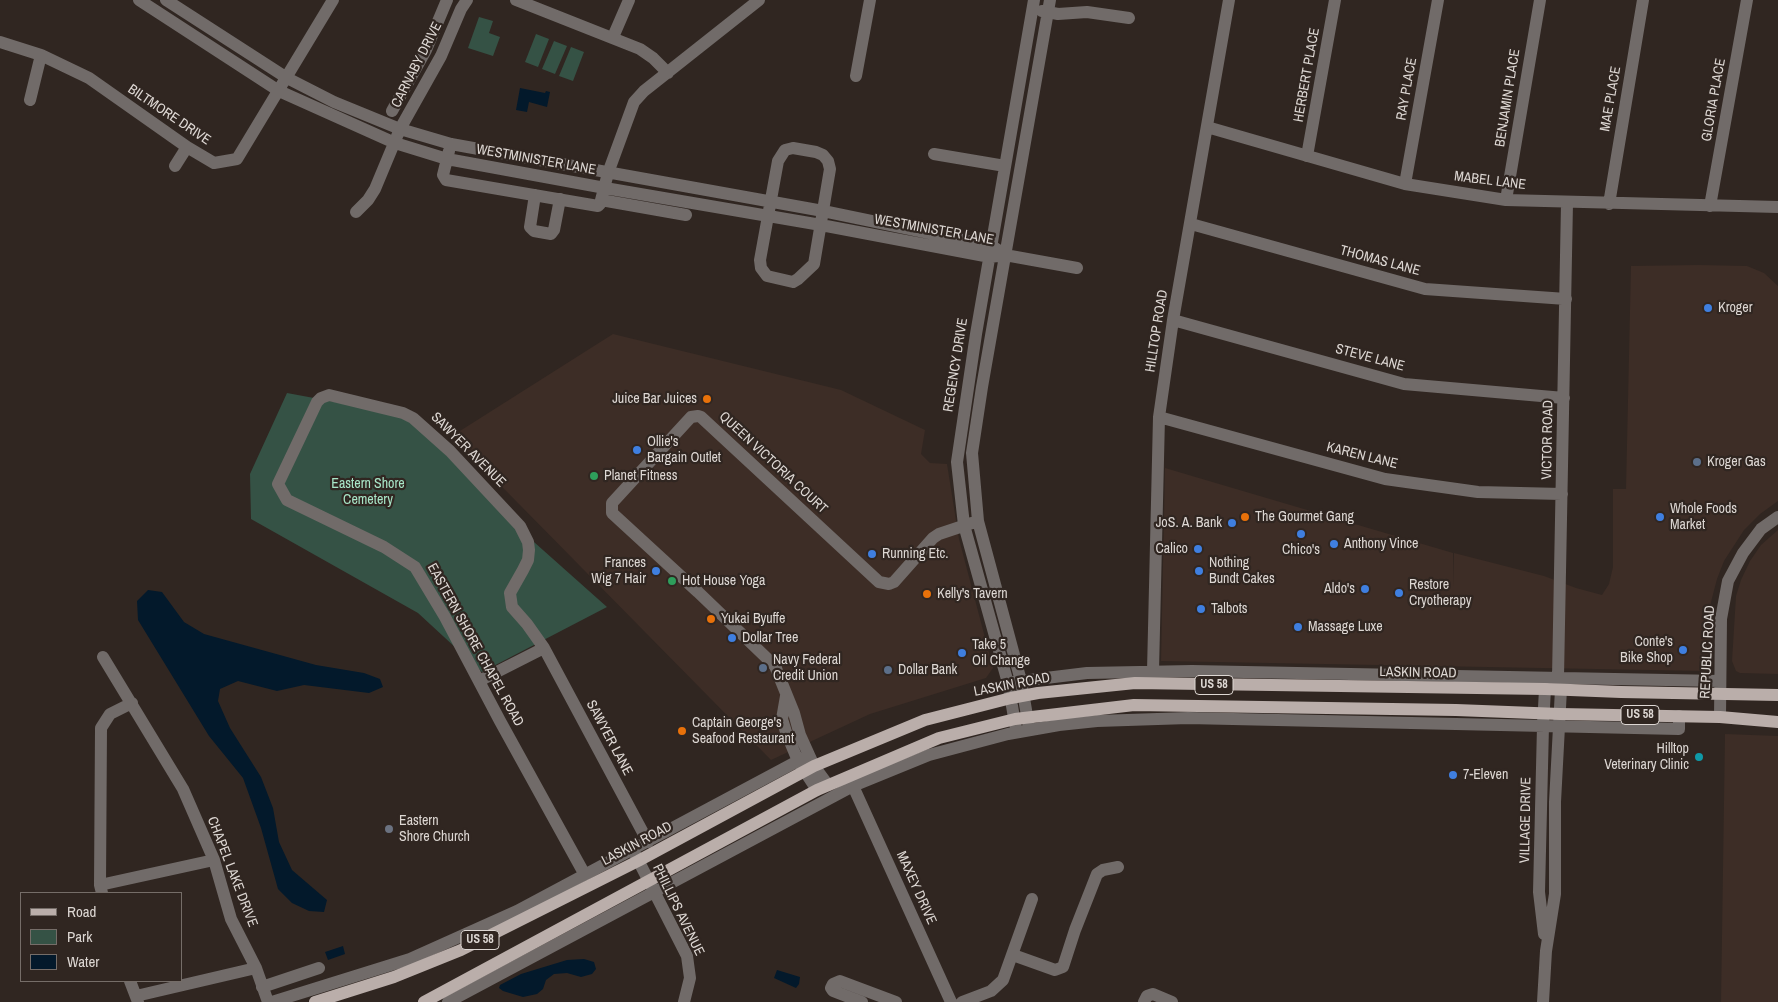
<!DOCTYPE html>
<style>
body{margin:0}
#map{position:relative;width:1778px;height:1002px;overflow:hidden;background:#302621;font-family:"Archivo Narrow",sans-serif}
canvas{display:block}
.legend{position:absolute;left:20px;top:892px;width:162px;height:90px;box-sizing:border-box;background:#302621;border:1px solid #756d68;margin:0;padding:6px 9px;list-style:none;font-size:15px;color:#ddd7d3}
.legend li{display:flex;align-items:center;gap:10px;height:25px}
.legend b{width:25px;border:1px solid #756d68}
</style>
<div id="map">
<canvas width="1778" height="1002"></canvas>
<ul class="legend">
<li><b style="height:6px;background:#baaeaa"></b>Road</li>
<li><b style="height:14px;background:#355245"></b>Park</li>
<li><b style="height:14px;background:#03192b"></b>Water</li>
</ul>
</div>
<script>
const ctx = document.querySelector('canvas').getContext('2d');
ctx.lineJoin = 'round';
function paint(path, color) { ctx.fillStyle = color; ctx.fill(path, 'evenodd'); }
const toPath = rows => new Path2D(rows.map(r => 'M' + r).join(''));
function strokePath(path, color, width, dash) { ctx.strokeStyle = color; ctx.lineWidth = width; ctx.lineCap = dash ? 'butt' : 'round'; ctx.setLineDash(dash || []); ctx.stroke(path); }
function write(font, color, halo, rows, align = 'center') {
  ctx.font = font + ' "Archivo Narrow",sans-serif'; ctx.lineWidth = 4.5; ctx.setLineDash([]); ctx.textBaseline = 'middle'; ctx.strokeStyle = halo; ctx.fillStyle = color; for (const [text, x, y, turn = 0] of rows) {
    ctx.save(); ctx.translate(x, y); ctx.rotate((+turn || 0) * Math.PI / 180); ctx.textAlign = isNaN(turn) ? turn : align; if (halo) ctx.strokeText(text, 0, 0); ctx.fillText(text, 0, 0); ctx.restore();
  }
}
paint(toPath([
 [1699,265,1747,266,1764,273,1778,286,1778,501,1760,514,1744,530,1724,561,1717,579,1711,602,1710,659,1707,669,1704,671,1161,661,1165,468,1453,553,1453,586,1454,553,1544,576,1576,588,1602,595,1609,584,1613,567,1613,489,1626,489,1631,266],
 [613,334,841,390,925,430,921,454,930,463,947,464,959,539,993,668,986,678,870,714,771,760,452,436],
 [1778,530,1778,674,1740,673,1736,671,1732,661,1736,596,1741,580,1750,561,1761,545],
 [1725,734,1778,736,1778,1002,1721,1002]
]), '#3d2d26');
paint(toPath([
 [479,17,493,21,489,33,500,37,493,56,468,48],
 [536,34,549,39,538,67,525,62],
 [554,41,567,46,555,74,542,69],
 [571,47,584,52,573,81,559,76],
 [287,393,400,414,420,428,516,526,607,607,482,672,418,613,251,519,250,474]
]), '#355245');
paint(toPath([
 [520,88,545,93,546,91,550,92,547,107,529,102,527,112,516,110],
 [148,590,162,592,184,622,204,634,316,665,364,673,380,679,383,687,369,693,304,685,277,691,238,681,220,689,218,701,230,728,261,777,273,808,279,842,292,870,327,900,324,912,309,911,292,903,278,889,261,828,243,778,209,736,138,620,137,601],
 [343,946,345,954,328,960,325,952],
 [584,959,594,962,596,969,592,974,581,977,567,973,554,974,546,980,543,989,537,994,523,997,503,991,499,988,500,985,521,974,567,960],
 [777,970,800,977,799,984,796,988,774,978]
]), '#03192b');
strokePath(toPath([
 [139,0,279,91,395,143,447,159,605,188,821,225,990,257,1005,255,1077,268],
 [166,0,287,78,334,102,400,129,451,144,823,211,992,246,1005,255],
 [516,0,640,49,653,58,668,73],
 [1042,11,1058,14,1087,12,1129,18],
 [613,37,629,0],
 [0,42,41,55,89,78,187,147,214,163,237,159,333,0],
 [856,76,870,0],
 [30,100,41,55],
 [392,111,426,50,447,0],
 [1207,127,1405,184,1506,200,1778,207],
 [793,148,816,152,823,155,828,161,830,169,814,264,798,279,793,282,767,276,761,268,760,260,778,161,785,150,793,148],
 [449,151,443,175,446,180,598,206,600,204,608,173,634,102,644,91,759,0],
 [934,154,1005,166],
 [1307,156,1335,0],
 [175,166,187,147],
 [1405,184,1438,0],
 [535,195,530,227,534,231,551,234,554,230,560,199],
 [601,200,686,215],
 [1506,200,1540,0],
 [1609,204,1643,0],
 [1710,206,1747,0],
 [356,212,368,200,375,189,400,129,441,56,461,9,467,0],
 [1191,224,1425,289,1566,299],
 [1173,320,1404,384,1564,398],
 [1159,417,1385,479,1478,492,1562,494],
 [103,657,183,789,214,860,231,919,256,968,268,1002],
 [1153,671,1159,417,1173,320,1229,0],
 [1558,677,1567,203],
 [479,681,544,648],
 [1013,682,1087,673,1192,671,1720,681],
 [786,696,782,719,786,732,798,761,817,790],
 [1720,717,1721,619,1728,581,1743,553,1761,529,1778,517],
 [1029,727,1021,681,978,521,972,453,982,387,1050,0],
 [1016,729,1008,683,964,525,957,462,976,334,1034,0],
 [828,785,814,766,800,735,794,713,775,666,698,592,612,513,612,503,691,417,698,416,701,417,879,582,889,584,894,582,933,538,939,534,978,521],
 [853,786,951,1002],
 [634,852,687,956,690,978,684,1002],
 [585,875,500,721,445,617,415,567,384,547,287,500,278,484,317,402,321,398,329,395,403,413,413,418,450,451,520,526,528,542,529,550,528,560,523,570,510,593,512,607,527,624,544,648,648,842],
 [100,885,214,860],
 [102,893,100,885,101,728,110,714,132,703],
 [1544,934,1539,892,1543,726,1545,689],
 [1013,955,1055,970,1063,967,1075,930,1097,874,1103,870,1118,867],
 [130,981,138,1002],
 [262,987,319,968],
 [136,996,256,968],
 [272,1002,410,959,517,911,809,755],
 [448,1002,853,786,929,755,1008,734,1059,725,1097,721,1188,718,1679,729,1679,716],
 [862,1002,833,991,831,988,833,984,840,981,896,1002],
 [962,1002,991,991,1003,980,1032,899],
 [1144,1002,1147,996,1153,994,1172,1002],
 [1543,1002,1546,951,1555,894,1555,802,1561,689]
]), '#716b69', 12);
strokePath(toPath([
 [315,1002,394,977,461,950,638,861,814,766,925,720,1011,698,1038,693,1135,683,1545,689,1621,692,1778,695],
 [424,1002,817,790,939,738,1015,719,1134,705,1456,710,1560,714,1720,717,1778,722]
]), '#baaeaa', 12);
for (const [x, y, r, color] of [
 [1708,308,5,"#3f7fe0"],
 [707,399,5,"#e8710a"],
 [637,450,5,"#3f7fe0"],
 [1697,462,5,"#5c6f8a"],
 [594,476,5,"#2e9e5b"],
 [1245,517,5,"#e8710a"],
 [1660,517,5,"#3f7fe0"],
 [1232,523,5,"#3f7fe0"],
 [1301,534,5,"#3f7fe0"],
 [1334,544,5,"#3f7fe0"],
 [1198,549,5,"#3f7fe0"],
 [872,554,5,"#3f7fe0"],
 [656,571,5,"#3f7fe0"],
 [1199,571,5,"#3f7fe0"],
 [672,581,5,"#2e9e5b"],
 [1365,589,5,"#3f7fe0"],
 [1399,593,5,"#3f7fe0"],
 [927,594,5,"#e8710a"],
 [1201,609,5,"#3f7fe0"],
 [711,619,5,"#e8710a"],
 [1298,627,5,"#3f7fe0"],
 [732,638,5,"#3f7fe0"],
 [1683,650,5,"#3f7fe0"],
 [962,653,5,"#3f7fe0"],
 [763,668,5,"#5c6f8a"],
 [888,670,5,"#5c6f8a"],
 [682,731,5,"#e8710a"],
 [1699,757,5,"#0f9aa8"],
 [1453,775,5,"#3f7fe0"],
 [389,829,5,"#6b7280"]
]) { const dot = new Path2D(); dot.arc(x, y, r, 0, 2 * Math.PI); ctx.fillStyle = color; ctx.fill(dot); strokePath(dot, '#302621', 2); }
for (const [x, y, w] of [
 [1214,685,38],
 [1640,715,38],
 [480,940,38]
]) { const box = new Path2D(); box.roundRect(x - w / 2, y - 9.5, w, 19, 4); ctx.fillStyle = '#302621'; ctx.fill(box); strokePath(box, '#ddd7d3', 1); }
write('bold 12px', '#ddd7d3', null, [
 ["US 58",1214,685],
 ["US 58",1640,715],
 ["US 58",480,940]
]);
write('14px', '#ddd7d3', '#302621', [
 ["CARNABY DRIVE",417,65,-63],
 ["HERBERT PLACE",1307,75,-80],
 ["RAY PLACE",1407,89,-80],
 ["BENJAMIN PLACE",1508,98,-81],
 ["MAE PLACE",1611,99,-80],
 ["GLORIA PLACE",1714,100,-80],
 ["BILTMORE DRIVE",169,115,34],
 ["WESTMINISTER LANE",536,160,10],
 ["MABEL LANE",1490,181,7],
 ["WESTMINISTER LANE",934,230,10],
 ["THOMAS LANE",1380,261,15],
 ["HILLTOP ROAD",1157,331,-81],
 ["STEVE LANE",1370,358,15],
 ["REGENCY DRIVE",956,365,-81],
 ["VICTOR ROAD",1548,440,-89],
 ["SAWYER AVENUE",468,450,45],
 ["KAREN LANE",1362,456,14],
 ["QUEEN VICTORIA COURT",773,463,43],
 ["EASTERN SHORE CHAPEL ROAD",475,645,61],
 ["REPUBLIC ROAD",1708,652,-87],
 ["LASKIN ROAD",1418,673,1],
 ["LASKIN ROAD",1012,685,-11],
 ["SAWYER LANE",609,738,62],
 ["VILLAGE DRIVE",1526,820,-89],
 ["LASKIN ROAD",637,844,-28],
 ["CHAPEL LAKE DRIVE",232,872,69],
 ["MAXEY DRIVE",916,888,66],
 ["PHILLIPS AVENUE",678,910,64]
]);
write('14px', '#ddd7d3', '#302621', [
 ["Kroger",1718,308],
 ["Juice Bar Juices",697,399,"right"],
 ["Ollie's",647,442],
 ["Bargain Outlet",647,458],
 ["Kroger Gas",1707,462],
 ["Planet Fitness",604,476],
 ["Whole Foods",1670,509],
 ["Market",1670,525],
 ["The Gourmet Gang",1255,517],
 ["JoS. A. Bank",1222,523,"right"],
 ["Anthony Vince",1344,544],
 ["Calico",1188,549,"right"],
 ["Chico's",1301,550,"center"],
 ["Running Etc.",882,554],
 ["Frances",646,563,"right"],
 ["Wig 7 Hair",646,579,"right"],
 ["Nothing",1209,563],
 ["Bundt Cakes",1209,579],
 ["Hot House Yoga",682,581],
 ["Restore",1409,585],
 ["Cryotherapy",1409,601],
 ["Aldo's",1355,589,"right"],
 ["Kelly's Tavern",937,594],
 ["Talbots",1211,609],
 ["Yukai Byuffe",721,619],
 ["Massage Luxe",1308,627],
 ["Dollar Tree",742,638],
 ["Conte's",1673,642,"right"],
 ["Bike Shop",1673,658,"right"],
 ["Take 5",972,645],
 ["Oil Change",972,661],
 ["Navy Federal",773,660],
 ["Credit Union",773,676],
 ["Dollar Bank",898,670],
 ["Captain George's",692,723],
 ["Seafood Restaurant",692,739],
 ["Hilltop",1689,749,"right"],
 ["Veterinary Clinic",1689,765,"right"],
 ["7-Eleven",1463,775],
 ["Eastern",399,821],
 ["Shore Church",399,837]
], 'left');
write('14px', '#a8e6c8', '#302621', [
 ["Eastern Shore",368,484],
 ["Cemetery",368,500]
]);
</script>
